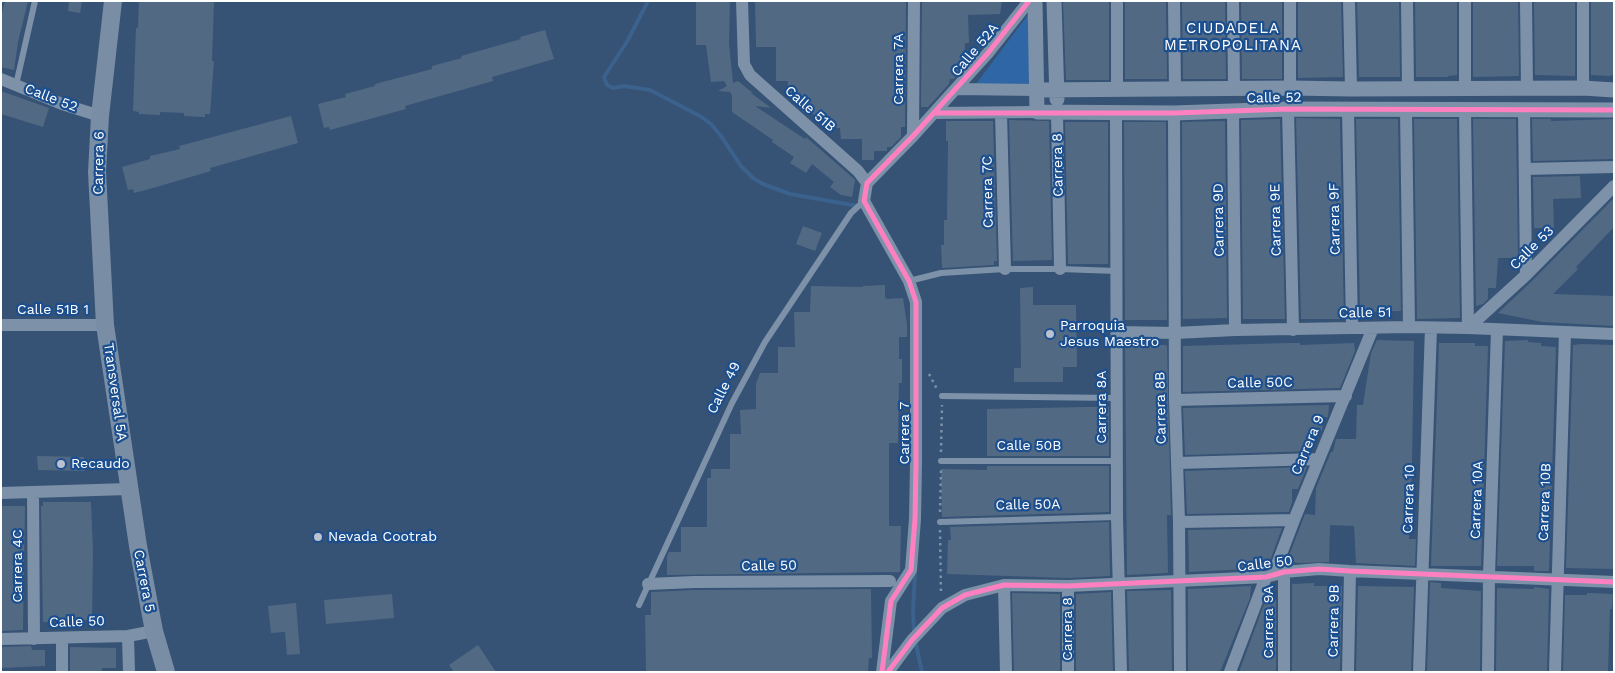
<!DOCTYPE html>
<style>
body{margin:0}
#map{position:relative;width:1615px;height:673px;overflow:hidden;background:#365274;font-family:"Work Sans",sans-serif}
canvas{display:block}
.frame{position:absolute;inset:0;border:2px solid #fff;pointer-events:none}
</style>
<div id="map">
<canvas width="1615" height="673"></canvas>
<div class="frame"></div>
</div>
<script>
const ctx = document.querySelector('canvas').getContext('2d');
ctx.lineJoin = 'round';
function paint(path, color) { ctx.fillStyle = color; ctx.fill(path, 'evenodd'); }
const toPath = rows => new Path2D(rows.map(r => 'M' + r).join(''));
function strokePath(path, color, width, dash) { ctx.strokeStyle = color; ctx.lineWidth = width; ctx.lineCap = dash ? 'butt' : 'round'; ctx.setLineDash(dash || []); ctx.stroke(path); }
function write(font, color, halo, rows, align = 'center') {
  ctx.font = font + ' "Work Sans",sans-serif'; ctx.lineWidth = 4.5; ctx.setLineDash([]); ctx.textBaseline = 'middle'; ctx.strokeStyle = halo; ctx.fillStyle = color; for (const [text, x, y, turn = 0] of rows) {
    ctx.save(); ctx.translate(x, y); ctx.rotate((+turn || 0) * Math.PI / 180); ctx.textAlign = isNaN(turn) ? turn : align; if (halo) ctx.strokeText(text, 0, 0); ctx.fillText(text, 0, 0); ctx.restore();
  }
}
paint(toPath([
 [1030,12,1033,88,973,88]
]), '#2f66a5');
strokePath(toPath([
 [648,1,628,40,604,77,607,85,613,88,624,86,650,90,700,116,711,124,721,136,741,166,753,178,763,184,790,194,858,206],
 [914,633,913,610,915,573],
 [915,640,922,672]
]), '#3b618d', 4);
paint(toPath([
 [5,1,28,1,18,42,14,70,1,67,1,17],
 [69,1,82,1,80,13,68,11],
 [139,1,214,1,212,61,214,61,210,114,205,114,205,117,184,116,184,113,160,112,160,115,139,114,139,112,133,111,136,28,138,28],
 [696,1,730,1,729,44,733,83,738,81,753,93,751,93,771,108,755,106,805,139,806,137,852,177,855,180,852,197,841,195,830,187,834,182,812,164,806,173,790,163,794,157,772,142,773,140,732,112,732,96,730,92,718,91,727,86,724,81,711,82,706,45,696,45],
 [755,1,906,1,905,127,901,127,901,137,891,147,887,147,887,151,874,151,874,160,862,160,862,139,841,139,840,128,829,128,829,117,805,113,800,109,801,96,787,95,788,81,776,81,776,47,756,47],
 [922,1,1002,1,1000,14,968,15,969,43,965,43,964,67,954,79,950,79,949,84,928,107,921,107],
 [1063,1,1109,1,1109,80,1066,80],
 [1125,1,1166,1,1167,79,1125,79],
 [1182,1,1225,1,1226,79,1183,79],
 [1241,1,1282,1,1282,79,1242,79],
 [1298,1,1341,1,1343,77,1298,78],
 [1357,1,1399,1,1400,77,1359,77],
 [1415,1,1457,1,1457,75,1448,76,1448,77,1416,77],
 [1473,1,1518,1,1519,76,1473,77],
 [1534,1,1575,1,1575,76,1535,75],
 [1591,1,1614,1,1614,75,1611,75,1611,76,1591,75],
 [545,30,554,59,492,77,493,81,405,106,406,109,330,130,329,127,324,128,318,104,346,97,345,94,375,86,375,84,432,69,432,66,462,58,461,56,521,39,520,37],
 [1,91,49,108,43,127,1,114],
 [291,116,298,143,210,168,211,171,153,188,134,193,133,189,128,190,122,167,150,159,150,156,180,149,179,146],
 [1296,118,1340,119,1344,319,1301,319],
 [1280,119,1285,319,1243,319,1241,120],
 [1356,119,1398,119,1401,311,1360,312],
 [1414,119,1457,119,1460,318,1417,319],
 [1473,119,1516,119,1518,258,1498,258,1496,288,1488,288,1488,299,1483,304,1476,306],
 [1532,119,1551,119,1551,121,1614,119,1614,159,1533,161],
 [1009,120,1049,121,1052,260,1013,261],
 [946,121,993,121,997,261,994,261,994,265,942,268,941,245,944,245,944,220,947,220,948,141,946,141],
 [1225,121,1227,318,1183,319,1182,122],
 [1065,122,1108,122,1108,264,1068,264],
 [1124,122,1166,122,1167,320,1125,320],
 [1580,176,1581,198,1553,199,1554,228,1534,228,1533,177],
 [1614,198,1614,227,1576,267,1578,269,1553,294,1614,296,1614,326,1542,322,1498,313,1532,281],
 [803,226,822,233,815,251,796,244],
 [885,285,885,297,887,299,903,298,907,324,907,337,899,337,899,359,902,359,902,383,899,383,898,443,889,443,889,526,901,526,900,572,667,575,667,556,669,552,681,552,681,527,707,527,707,478,711,478,711,469,730,469,730,434,741,434,740,410,756,409,756,384,760,373,778,373,778,347,795,347,794,312,810,312,811,286,863,287,863,286],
 [1033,287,1033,305,1076,305,1077,367,1063,367,1063,382,1014,382,1014,368,1021,368,1020,288],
 [1377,340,1414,341,1412,466,1409,539,1416,539,1415,566,1356,563,1354,526,1330,525,1329,562,1299,563,1287,561,1305,514,1315,515,1316,488,1331,452,1333,452,1336,439,1356,439,1357,405,1363,405,1371,353],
 [1528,340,1528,342,1541,343,1541,346,1556,347,1549,571,1534,571,1534,566,1497,566,1505,341],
 [1288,343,1300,343,1300,345,1354,343,1355,351,1340,388,1183,392,1183,346],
 [1439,343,1475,343,1475,346,1488,346,1481,566,1431,566],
 [1582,344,1614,345,1614,569,1566,568,1573,345],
 [1125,345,1166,345,1167,347,1171,515,1167,515,1168,573,1127,575],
 [1329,405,1328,417,1323,417,1322,431,1309,431,1310,451,1312,451,1185,455,1183,408],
 [1084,407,1109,407,1109,456,987,456,987,409],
 [37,456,84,457,85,471,38,470],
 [987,466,1109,466,1109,512,942,517,941,469,987,470],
 [1307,467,1298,489,1292,489,1292,502,1289,512,1187,514,1185,471],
 [43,502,91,502,93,551,92,620,43,622,41,506,43,506],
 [1,506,25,506,23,630,1,631],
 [1109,522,1110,576,1068,578,947,574,948,540,951,540,950,527],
 [1282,528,1270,561,1266,561,1267,568,1189,572,1188,530],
 [1430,582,1441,583,1441,588,1481,591,1480,672,1427,672],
 [1314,583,1314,586,1342,586,1340,672,1292,672,1292,584],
 [1251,586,1250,598,1220,672,1188,672,1188,589],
 [1358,586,1414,587,1411,672,1356,672],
 [1534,587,1549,589,1547,672,1496,672,1497,588,1534,589],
 [871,589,872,658,869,658,868,672,646,672,645,615,651,615,651,592,694,590],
 [1171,590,1172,672,1129,672,1127,591],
 [1111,592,1113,672,1076,672,1076,594],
 [1012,593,1060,594,1060,672,1014,672],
 [1587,593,1613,594,1612,609,1610,609,1608,672,1563,672,1565,595,1587,595],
 [392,594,394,618,326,624,324,600],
 [1266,599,1276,600,1276,672,1239,672],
 [296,603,300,654,287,655,285,632,271,633,268,606],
 [478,645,496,672,454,672,449,665],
 [31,646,32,650,45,650,45,666,1,668,1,647],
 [70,647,116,648,116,668,102,668,102,671,70,671]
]), '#526984');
strokePath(toPath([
 [929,374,937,389],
 [941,452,942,405],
 [940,512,941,470],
 [940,530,941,595]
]), '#7d92a8', 2.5, [2.5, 4]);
strokePath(toPath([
 [16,85,35,1],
 [909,281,941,273,1005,269,1060,269,1117,271],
 [942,396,1117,398],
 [941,461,1117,461],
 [940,522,1117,517],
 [639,605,732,403,765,342,851,213,864,201]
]), '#7d92a8', 6);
strokePath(toPath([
 [742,1,744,64,750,75,858,171,867,183],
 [1117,1,1117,90],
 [1174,1,1175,89],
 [1233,1,1234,89],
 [1290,1,1290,88],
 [1349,1,1351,89],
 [1407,1,1408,88],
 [1465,1,1465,89],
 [1526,1,1527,89],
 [1583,1,1583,88],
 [1,79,62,104,100,116],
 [956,89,1037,90],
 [1288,109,1293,330],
 [1348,109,1352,328],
 [1524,109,1526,275],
 [1233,110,1235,330],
 [1406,110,1409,327],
 [1465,110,1468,328],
 [1116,112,1117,517,1121,672],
 [934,113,1037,112],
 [1001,113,1005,269],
 [1057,113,1060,269],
 [1174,113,1175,400,1179,522,1180,672],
 [913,136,914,1],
 [1525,169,1614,167],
 [1,325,105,325],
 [1468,328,1526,275,1614,186],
 [1117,332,1175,333,1235,330,1409,327,1468,328,1614,334],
 [1175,400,1346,396],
 [1177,463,1319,459],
 [1,493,128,489],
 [33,493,34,639],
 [1179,522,1294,520],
 [1284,572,1284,672],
 [1273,575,1294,520,1373,328],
 [648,584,694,582,890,581],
 [1004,585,1006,672],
 [128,636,129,672],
 [1,639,128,636,154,631],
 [62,672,62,638],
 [882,672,891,601,911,570,915,519,916,463,916,302,909,281,864,201,867,183,913,136,988,53,1029,1],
 [888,672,912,640,942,608,965,595,1004,585,1068,586,1266,577,1284,572,1319,569,1350,571,1614,582],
 [1068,672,1068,586],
 [1230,672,1266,577],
 [1348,672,1350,571],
 [1419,672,1431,328],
 [1488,672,1489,576,1497,330],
 [1555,672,1565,332]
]), '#7d92a8', 12);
strokePath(toPath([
 [1035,1,1037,112,1174,113,1288,109,1614,110],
 [1054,1,1057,99],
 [1037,90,1290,88,1351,89,1583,88,1614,90]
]), '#7d92a8', 15);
strokePath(toPath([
 [113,1,100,116,97,172,105,325,138,546,154,631,166,672]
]), '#798da4', 18);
strokePath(toPath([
 [934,113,1174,113,1288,109,1614,110],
 [882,672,891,601,911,570,915,519,916,463,916,302,909,281,864,201,867,183,913,136,988,53,1029,1],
 [888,672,912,640,942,608,965,595,1004,585,1068,586,1266,577,1284,572,1319,569,1350,571,1614,582]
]), '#ff80c0', 5);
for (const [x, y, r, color] of [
 [1050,334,5,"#b9c2ce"],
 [61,464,5,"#b9c2ce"],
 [318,537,5,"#b9c2ce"]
]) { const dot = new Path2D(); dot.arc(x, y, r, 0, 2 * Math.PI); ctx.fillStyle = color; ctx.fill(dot); strokePath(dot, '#1b4f8f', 2); }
write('14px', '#fff', '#1b4f8f', [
 ["Calle 52A",975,50,-50],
 ["Carrera 7A",899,69,-90],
 ["Calle 52",51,98,21],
 ["Calle 52",1274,98,-1],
 ["Calle 51B",810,109,41],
 ["Carrera 6",99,163,-89],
 ["Carrera 8",1058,165,-91],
 ["Carrera 7C",988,192,-91],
 ["Carrera 9F",1335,219,-91],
 ["Carrera 9D",1219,220,-91],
 ["Carrera 9E",1276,220,-91],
 ["Calle 53",1532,248,-45],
 ["Calle 51B 1",53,310],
 ["Calle 51",1365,313,-1],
 ["Calle 50C",1260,383,-1],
 ["Calle 49",724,388,-63],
 ["Transversal 5A",115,392,82],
 ["Carrera 8A",1102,407,-90],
 ["Carrera 8B",1161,408,-91],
 ["Carrera 7",905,433,-90],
 ["Carrera 9",1308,445,-67],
 ["Calle 50B",1029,446],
 ["Carrera 10",1409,499,-88],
 ["Carrera 10A",1477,500,-88],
 ["Carrera 10B",1545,502,-88],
 ["Calle 50A",1028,505,-1],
 ["Calle 50",1265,564,-7],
 ["Carrera 4C",18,566,-90],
 ["Calle 50",769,566,-1],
 ["Carrera 5",144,581,79],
 ["Carrera 9B",1334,621,-89],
 ["Calle 50",77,622,-2],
 ["Carrera 9A",1269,622,-90],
 ["Carrera 8",1068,629,-90]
]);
write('14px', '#fff', '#1b4f8f', [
 ["Parroquia",1060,326],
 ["Jesus Maestro",1060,342],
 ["Recaudo",71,464],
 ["Nevada Cootrab",328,537]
], 'left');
ctx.letterSpacing = '1px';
write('15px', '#fff', '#1b4f8f', [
 ["CIUDADELA",1233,29],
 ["METROPOLITANA",1233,46]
]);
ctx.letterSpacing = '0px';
</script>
